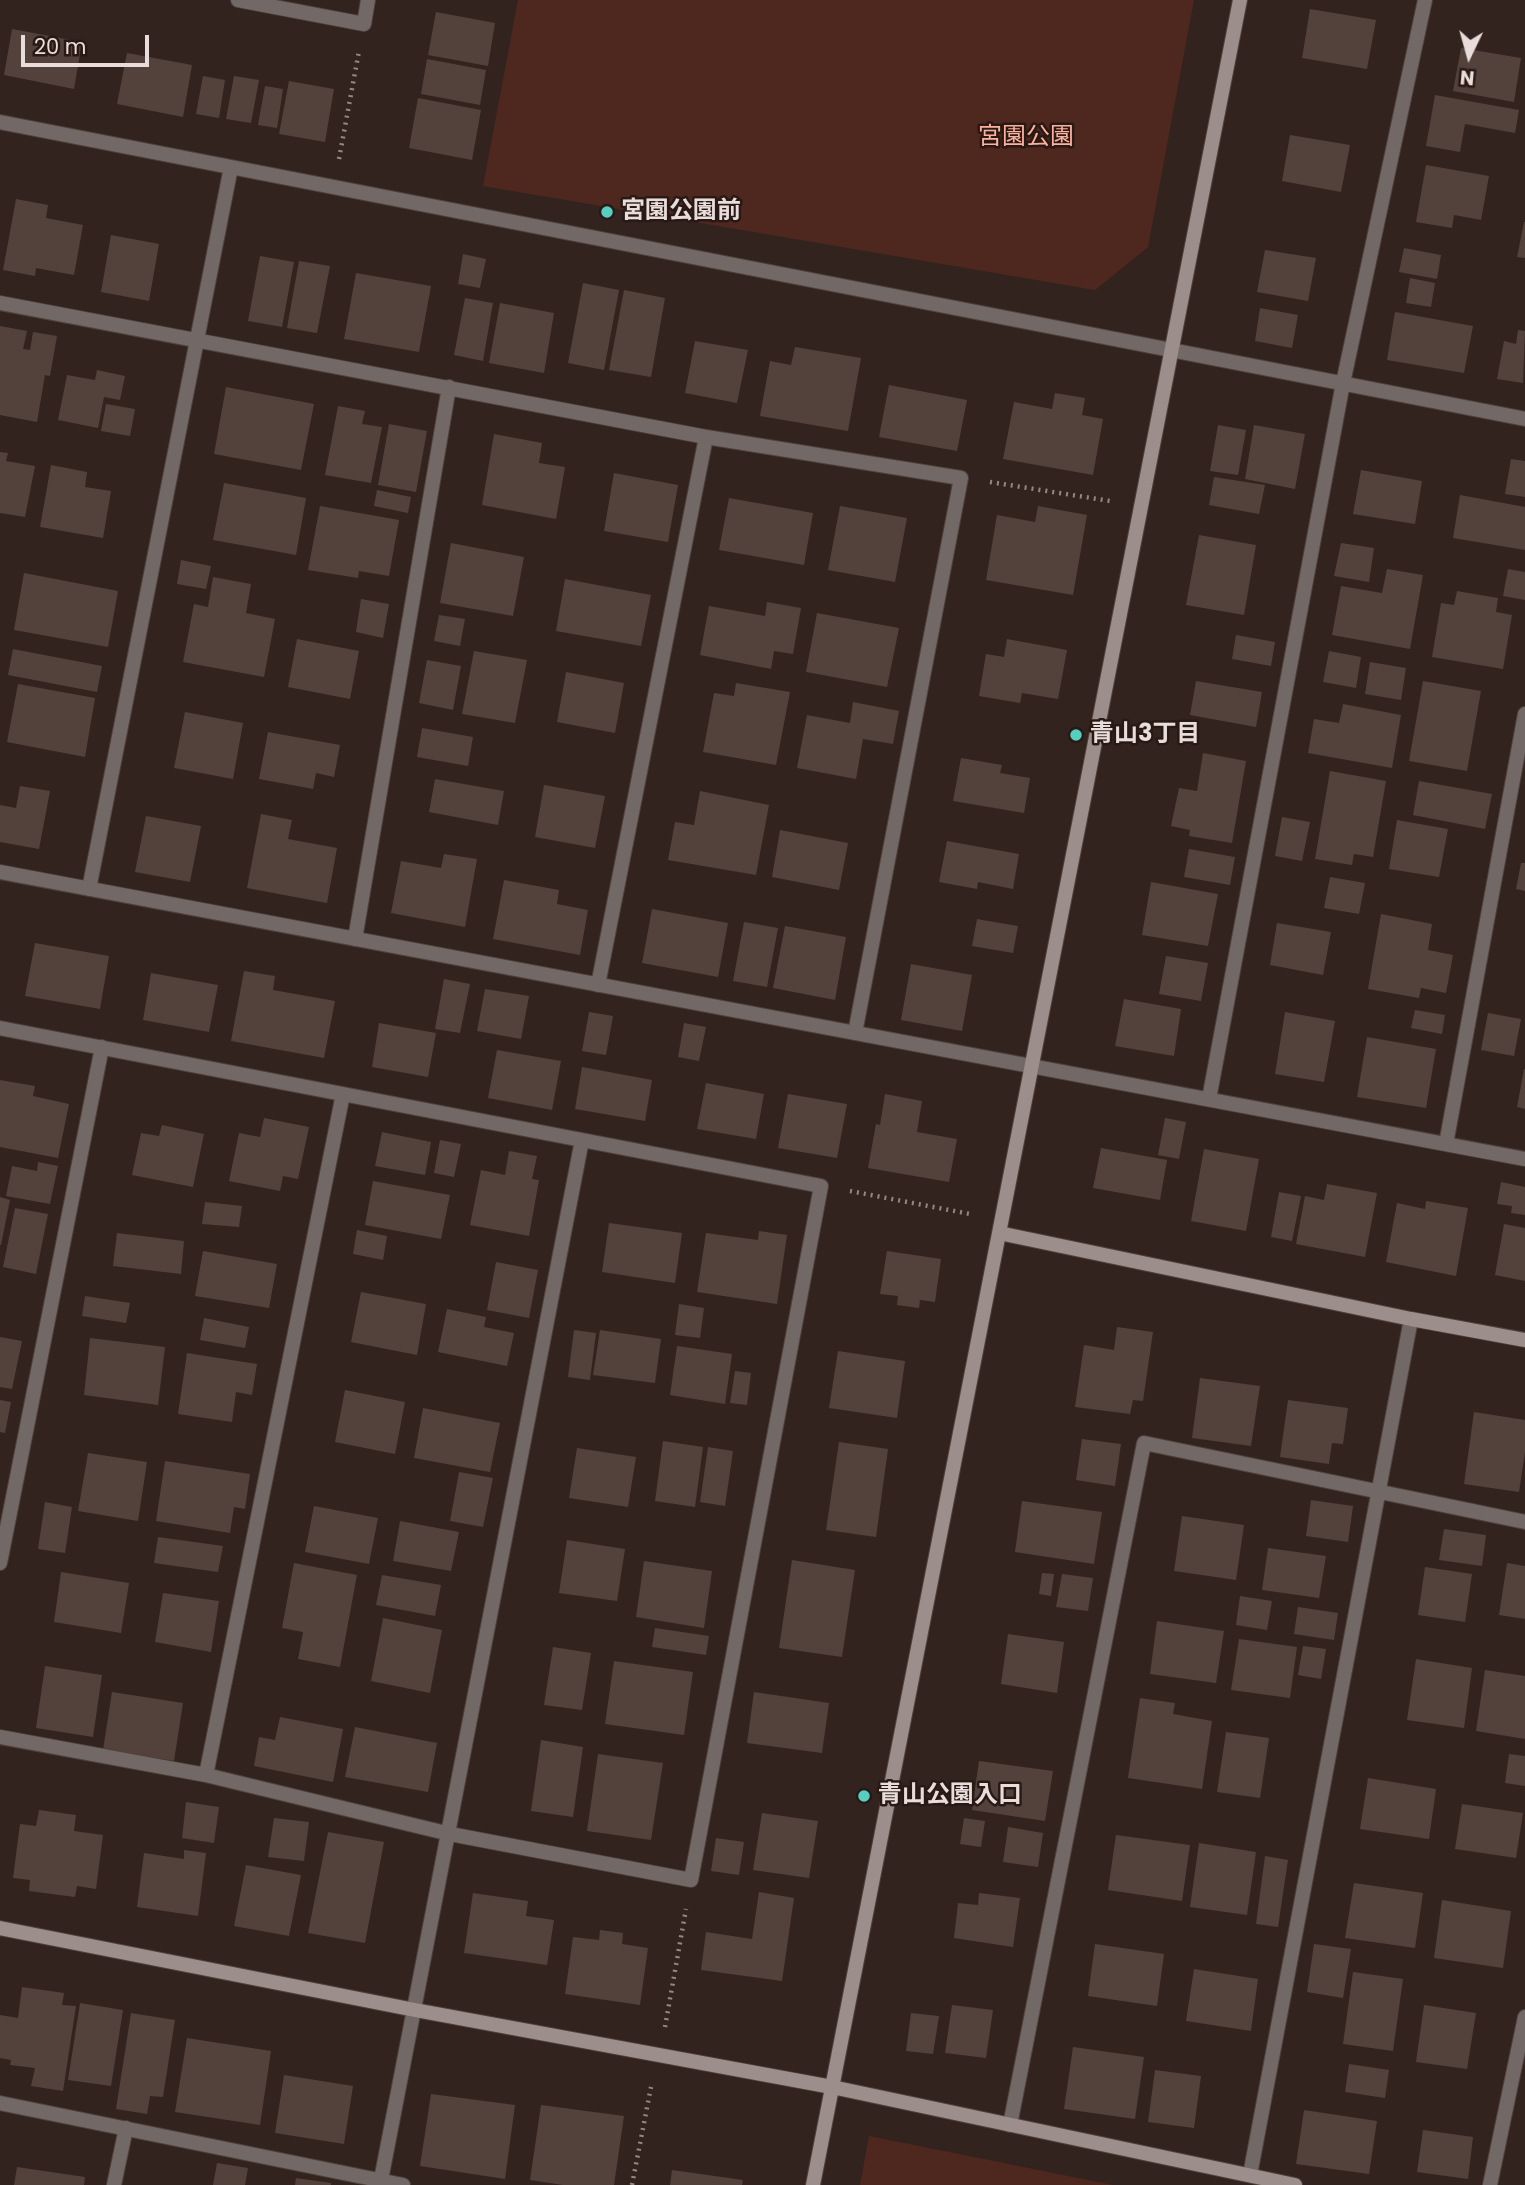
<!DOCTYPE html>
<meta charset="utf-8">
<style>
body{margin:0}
#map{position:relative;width:1525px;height:2185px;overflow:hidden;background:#33231e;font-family:Poppins,sans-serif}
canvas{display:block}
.north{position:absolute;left:1434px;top:21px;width:70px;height:70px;-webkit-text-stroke:5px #291915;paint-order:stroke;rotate:185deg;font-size:19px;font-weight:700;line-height:28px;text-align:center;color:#e8ddda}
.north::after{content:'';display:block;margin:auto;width:24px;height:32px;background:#e8ddda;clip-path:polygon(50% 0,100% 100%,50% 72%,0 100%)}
.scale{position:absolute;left:21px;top:35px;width:128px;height:32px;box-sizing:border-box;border:4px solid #e8ddda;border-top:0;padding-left:9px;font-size:21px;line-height:24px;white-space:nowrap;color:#e8ddda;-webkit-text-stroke:5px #291915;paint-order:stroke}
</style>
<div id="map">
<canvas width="1525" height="2185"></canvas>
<div class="north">N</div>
<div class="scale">20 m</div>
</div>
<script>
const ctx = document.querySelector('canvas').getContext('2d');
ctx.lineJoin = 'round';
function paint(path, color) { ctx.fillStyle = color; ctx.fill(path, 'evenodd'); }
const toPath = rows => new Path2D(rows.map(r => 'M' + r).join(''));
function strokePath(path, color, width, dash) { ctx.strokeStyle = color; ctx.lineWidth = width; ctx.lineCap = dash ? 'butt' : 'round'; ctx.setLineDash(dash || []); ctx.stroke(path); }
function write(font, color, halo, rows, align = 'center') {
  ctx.font = font + ' Poppins,"Noto Sans JP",sans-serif'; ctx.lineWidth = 5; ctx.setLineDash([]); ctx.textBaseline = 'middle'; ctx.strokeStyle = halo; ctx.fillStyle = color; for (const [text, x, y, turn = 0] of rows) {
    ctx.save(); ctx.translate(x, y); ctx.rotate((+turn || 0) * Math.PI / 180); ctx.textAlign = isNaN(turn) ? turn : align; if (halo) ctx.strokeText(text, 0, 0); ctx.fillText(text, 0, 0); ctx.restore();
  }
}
paint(toPath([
 [518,0,1194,0,1148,247,1095,290,483,186],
 [869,2136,1113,2185,860,2185]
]), '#4e281f');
paint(toPath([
 [1310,9,1376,20,1367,69,1302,58],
 [436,12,495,23,488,66,428,55],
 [12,29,82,42,74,89,4,75],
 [1461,48,1521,58,1514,102,1453,91],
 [127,53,192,65,183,117,117,104],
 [427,59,486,70,480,105,421,94],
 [203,76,225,80,219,118,196,114],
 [234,76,259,80,251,123,226,119],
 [289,81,334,89,325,142,279,134],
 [265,86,283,89,277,128,258,125],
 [1435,95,1519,110,1515,133,1465,124,1460,152,1426,146],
 [418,98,481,110,472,160,409,148],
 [1290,135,1350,145,1341,192,1282,181],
 [1426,165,1489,176,1481,220,1454,215,1452,228,1416,222],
 [16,199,48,205,46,218,83,225,74,275,36,268,35,276,3,270],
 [1524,222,1525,222,1525,258,1517,257],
 [111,235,159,244,149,301,101,292],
 [1404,248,1441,255,1437,279,1399,272],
 [1265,250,1316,258,1308,301,1257,292],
 [463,254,486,259,480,288,458,284],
 [260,256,294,262,282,327,248,321],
 [299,261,330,266,317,333,287,328],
 [356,273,431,286,419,352,344,339],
 [1410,278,1435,283,1431,307,1406,303],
 [583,283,619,290,604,370,568,363],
 [624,290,665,298,651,377,609,370],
 [465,298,493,303,483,361,454,355],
 [500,303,554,313,544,373,489,363],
 [1260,308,1298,315,1292,348,1255,341],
 [1395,312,1473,326,1464,373,1387,360],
 [0,326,27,331,23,349,30,350,33,332,57,336,50,376,45,375,37,422,0,415],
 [1518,330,1525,331,1523,383,1497,379,1504,341,1516,344],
 [695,341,748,350,737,403,685,393],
 [795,347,861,358,848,431,760,416,770,361,791,365],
 [97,370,125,376,120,400,104,397,98,428,58,420,67,375,95,380],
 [889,385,967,400,957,451,879,437],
 [226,387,314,404,301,470,214,454],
 [1055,393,1085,398,1082,415,1103,419,1093,475,1003,459,1014,402,1052,409],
 [106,404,135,409,130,436,101,431],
 [338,406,365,411,362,424,382,427,371,483,325,475],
 [389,424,427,431,416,492,378,485],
 [1218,425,1246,430,1238,475,1210,471],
 [1254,425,1305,434,1295,489,1245,479],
 [494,434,542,443,539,463,565,467,556,519,482,505],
 [0,452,8,453,6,461,35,466,25,517,0,513],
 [1511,459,1525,461,1525,497,1505,494],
 [51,465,87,472,85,487,111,491,103,538,40,527],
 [1361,470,1422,481,1415,524,1353,514],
 [614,473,678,485,668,542,604,531],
 [1214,477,1265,485,1259,514,1209,505],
 [224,483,306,498,296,555,213,540],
 [377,490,411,497,408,513,374,506],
 [1460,495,1525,507,1525,550,1453,538],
 [729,498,813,513,804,565,719,550],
 [320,506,399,520,389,576,359,571,358,578,308,570],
 [840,506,907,518,895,582,828,570],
 [1038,506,1087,515,1073,595,986,580,997,515,1035,522],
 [1199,535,1256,545,1244,615,1186,605],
 [451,543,524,557,513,616,440,603],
 [1341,543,1374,548,1369,582,1334,576],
 [181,560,211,566,206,589,177,584],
 [1387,569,1423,575,1410,649,1332,635,1341,586,1382,593],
 [1508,569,1525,572,1525,600,1503,596],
 [24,573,118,591,108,647,14,630],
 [213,577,251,584,246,613,275,619,264,677,183,662,194,604,208,607],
 [565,579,651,595,641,646,556,631],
 [1457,591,1498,598,1496,612,1512,615,1503,669,1432,657,1441,603,1454,605],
 [361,599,389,604,383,638,356,632],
 [767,602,801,608,793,654,774,651,771,669,700,655,709,606,765,616],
 [817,613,899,628,887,687,806,672],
 [439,615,465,619,460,646,434,641],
 [1236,635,1275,642,1271,666,1232,659],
 [297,639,359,651,350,699,288,687],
 [1007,639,1067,650,1058,699,1022,693,1020,703,979,696,986,654,1004,657],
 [13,649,102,666,97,692,8,675],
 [474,651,527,660,515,723,462,714],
 [1329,651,1361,657,1356,688,1323,682],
 [427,660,461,666,453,710,419,703],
 [1370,662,1406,668,1401,700,1365,694],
 [566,672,624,683,615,733,557,722],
 [1196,681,1262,692,1256,727,1190,715],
 [1423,681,1481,691,1467,771,1409,761],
 [736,683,790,692,776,765,703,752,714,693,734,696],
 [18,684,95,698,85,757,7,742],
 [853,702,899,711,893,744,863,739,856,779,797,768,807,715,850,723],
 [1343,704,1401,715,1392,768,1308,753,1314,719,1339,723],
 [185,712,243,723,233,779,174,768],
 [422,728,473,737,468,766,417,757],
 [268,732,340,745,334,777,316,773,313,789,259,779],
 [1203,753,1246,761,1232,843,1189,836,1190,830,1171,826,1179,788,1197,791],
 [961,758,1002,765,1000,773,1030,778,1024,813,953,801],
 [1330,771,1386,781,1373,857,1354,854,1352,865,1315,859],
 [435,779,504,791,498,825,429,812],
 [1419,781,1492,794,1485,829,1413,815],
 [544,785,605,796,595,848,535,837],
 [20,786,50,791,39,849,0,842,0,805,16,808],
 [700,791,769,805,756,875,668,860,675,822,694,825],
 [261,814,292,820,288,839,337,848,327,903,247,888],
 [146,816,201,826,190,882,135,872],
 [1282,817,1310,822,1302,861,1275,856],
 [1397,820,1448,829,1439,877,1389,869],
 [780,830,848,843,839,890,772,877],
 [947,841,1019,854,1013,889,978,882,977,889,939,882],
 [1189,849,1235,857,1230,885,1184,877],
 [444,854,477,859,465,927,391,913,401,861,441,868],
 [1521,863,1525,863,1525,891,1516,889],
 [1330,877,1365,883,1359,914,1324,908],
 [504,880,559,890,557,904,588,910,580,955,493,939],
 [1151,882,1218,894,1208,946,1142,935],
 [652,909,728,923,718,977,642,963],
 [1381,914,1432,924,1428,950,1453,955,1446,993,1421,988,1419,998,1368,989],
 [977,919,1018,926,1013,953,972,946],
 [744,922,778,928,767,987,733,981],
 [1277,923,1331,932,1323,975,1270,965],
 [785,926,846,937,835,1000,773,988],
 [35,943,109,956,100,1009,25,996],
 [1166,956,1208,963,1201,1001,1159,994],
 [911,964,972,975,962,1031,901,1020],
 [244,971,275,976,273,990,335,1001,324,1058,231,1041],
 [151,973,218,985,209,1032,143,1020],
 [444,979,470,984,460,1033,435,1029],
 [485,989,529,996,521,1039,477,1031],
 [1124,999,1181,1009,1174,1056,1115,1046],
 [1415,1010,1445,1015,1442,1034,1411,1028],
 [589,1012,613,1016,606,1055,582,1051],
 [1285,1012,1335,1021,1324,1082,1275,1074],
 [1488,1013,1521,1019,1514,1056,1481,1050],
 [379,1023,436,1033,428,1077,372,1067],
 [684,1023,706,1027,699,1061,678,1057],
 [1367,1037,1436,1049,1426,1108,1357,1097],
 [497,1050,561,1061,552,1110,488,1098],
 [582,1067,652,1080,645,1121,575,1109],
 [1524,1069,1525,1069,1525,1109,1517,1107],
 [0,1080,35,1086,33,1096,69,1104,58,1158,0,1147],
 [706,1083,764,1094,756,1139,697,1129],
 [788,1094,847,1104,837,1158,778,1148],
 [885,1094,922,1101,917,1132,957,1139,949,1182,868,1168,876,1124,880,1125],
 [264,1118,309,1127,298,1179,283,1176,280,1191,229,1181,239,1133,260,1137],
 [1165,1118,1186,1122,1179,1159,1158,1155],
 [162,1125,204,1134,193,1187,132,1175,141,1133,159,1136],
 [382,1132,431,1142,425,1175,375,1166],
 [440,1140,461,1144,454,1177,434,1173],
 [1101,1148,1167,1160,1160,1200,1093,1188],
 [1204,1149,1259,1159,1246,1231,1191,1221],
 [509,1151,537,1156,532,1179,539,1180,529,1236,470,1225,481,1170,505,1175],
 [38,1162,58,1166,50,1204,6,1196,12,1166,37,1171],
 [373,1181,450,1195,441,1239,365,1225],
 [1501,1182,1525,1187,1525,1215,1511,1213,1512,1206,1497,1204],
 [1327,1184,1377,1193,1365,1257,1296,1244,1305,1196,1324,1200],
 [1279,1192,1301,1196,1292,1241,1271,1237],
 [0,1197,10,1200,1,1245,0,1245],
 [1426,1201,1468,1208,1456,1276,1386,1262,1397,1203,1425,1209],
 [205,1202,242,1206,239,1227,202,1224],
 [15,1208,48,1214,36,1274,3,1267],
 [609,1223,682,1233,675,1283,602,1272],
 [1504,1224,1525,1228,1525,1281,1495,1275],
 [357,1230,387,1236,383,1260,353,1254],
 [759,1231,787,1235,777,1304,697,1292,706,1233,758,1240],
 [117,1233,184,1241,181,1274,113,1266],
 [203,1251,277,1264,269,1308,195,1296],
 [887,1251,941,1259,935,1302,920,1300,919,1308,897,1305,898,1296,880,1294],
 [496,1262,538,1270,529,1318,487,1310],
 [361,1292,426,1304,417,1355,351,1342],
 [85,1296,130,1303,126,1323,82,1316],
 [679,1304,704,1308,700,1338,675,1335],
 [447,1309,486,1317,484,1327,514,1333,507,1366,438,1352],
 [204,1318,249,1327,245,1348,200,1340],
 [1117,1327,1153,1332,1143,1401,1133,1400,1130,1414,1075,1407,1084,1345,1114,1350],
 [574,1330,596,1333,590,1380,568,1377],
 [600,1330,661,1339,655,1383,593,1375],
 [0,1337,22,1341,12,1389,0,1387],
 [90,1338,165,1347,158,1405,84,1395],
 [677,1346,732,1354,725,1404,670,1395],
 [838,1351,905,1361,897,1418,829,1408],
 [187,1353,257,1364,252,1395,236,1392,232,1422,178,1414],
 [735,1371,751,1373,747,1405,730,1403],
 [1200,1378,1260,1386,1251,1446,1192,1438],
 [345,1390,405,1402,395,1454,335,1442],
 [0,1400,11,1402,5,1433,0,1432],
 [1288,1400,1348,1408,1343,1444,1332,1443,1329,1464,1280,1457],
 [423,1408,500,1423,490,1472,414,1458],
 [1474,1412,1525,1420,1525,1452,1519,1492,1464,1484],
 [1082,1439,1121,1444,1115,1486,1076,1480],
 [663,1441,703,1447,695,1507,655,1501],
 [839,1442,888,1449,876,1537,826,1530],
 [708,1447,733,1451,725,1506,700,1502],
 [577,1448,636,1457,628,1507,569,1498],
 [88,1453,147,1462,138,1521,78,1511],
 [165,1461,250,1474,245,1509,234,1507,230,1533,156,1521],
 [459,1472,493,1478,483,1527,450,1521],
 [1311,1500,1353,1506,1348,1542,1306,1536],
 [1022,1501,1102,1512,1094,1564,1015,1552],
 [45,1502,72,1507,65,1553,38,1549],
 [314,1506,378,1518,369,1564,305,1552],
 [1182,1516,1244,1525,1236,1580,1174,1571],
 [400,1521,459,1532,451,1571,393,1561],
 [1444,1529,1486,1535,1482,1566,1439,1560],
 [158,1537,223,1546,218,1572,154,1563],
 [567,1540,625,1549,617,1601,559,1593],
 [1268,1548,1326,1556,1319,1598,1262,1590],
 [792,1560,855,1570,842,1657,779,1648],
 [644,1561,712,1571,704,1628,636,1617],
 [294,1563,357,1575,340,1667,298,1659,303,1632,282,1628],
 [1507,1563,1525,1566,1525,1619,1499,1615],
 [1425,1567,1472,1574,1465,1622,1418,1615],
 [61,1572,129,1583,121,1633,54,1622],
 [1042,1573,1054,1574,1051,1596,1039,1594],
 [1062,1574,1093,1578,1088,1611,1056,1607],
 [382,1575,441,1585,435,1616,376,1605],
 [163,1593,219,1601,211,1652,155,1642],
 [1240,1596,1272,1601,1267,1630,1236,1625],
 [1298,1607,1338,1613,1334,1640,1294,1634],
 [383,1618,442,1630,430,1693,371,1681],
 [1157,1621,1224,1631,1216,1683,1150,1674],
 [655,1628,709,1636,706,1655,652,1647],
 [1008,1634,1064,1642,1057,1693,1001,1684],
 [1239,1639,1297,1647,1290,1698,1231,1690],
 [1303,1646,1326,1649,1321,1679,1298,1675],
 [553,1647,591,1653,582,1710,544,1705],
 [1416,1659,1472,1668,1464,1728,1407,1720],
 [614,1661,693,1672,684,1735,605,1724],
 [45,1666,102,1675,93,1737,36,1728],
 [1485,1670,1525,1676,1525,1739,1476,1731],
 [112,1692,183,1703,174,1761,103,1750],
 [754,1692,829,1703,822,1753,747,1743],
 [1140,1698,1175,1703,1173,1714,1212,1721,1202,1789,1128,1778],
 [280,1717,343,1729,333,1782,254,1766,259,1737,275,1740],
 [355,1727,437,1743,428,1792,345,1777],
 [1226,1732,1269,1738,1260,1798,1217,1792],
 [541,1740,583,1747,573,1817,531,1811],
 [598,1754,663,1763,651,1840,587,1831],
 [1509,1754,1525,1756,1525,1786,1505,1783],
 [979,1761,1053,1771,1045,1821,972,1810],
 [1368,1778,1436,1789,1429,1839,1360,1829],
 [186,1802,219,1807,214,1843,182,1838],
 [1462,1804,1523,1813,1516,1858,1455,1849],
 [39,1810,76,1815,74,1831,103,1835,96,1889,77,1886,75,1897,29,1891,30,1880,13,1878,20,1824,36,1826],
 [762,1813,818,1821,809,1878,753,1870],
 [274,1818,309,1822,304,1861,268,1857],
 [964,1818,985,1821,981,1847,960,1844],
 [1008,1827,1043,1833,1038,1867,1003,1862],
 [328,1832,384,1842,365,1943,308,1933],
 [1116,1835,1190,1845,1182,1901,1108,1890],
 [716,1838,744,1842,739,1875,711,1871],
 [1199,1843,1256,1852,1247,1915,1190,1907],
 [184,1850,206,1853,198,1916,137,1907,144,1853,184,1859],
 [1265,1856,1288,1860,1278,1927,1256,1924],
 [246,1865,301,1875,289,1936,234,1926],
 [1354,1883,1423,1893,1415,1948,1345,1938],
 [759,1892,794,1898,782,1981,701,1970,706,1932,752,1939],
 [473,1893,528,1901,526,1916,554,1920,547,1965,464,1953],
 [979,1893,1020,1898,1013,1947,954,1938,958,1903,978,1905],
 [1442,1900,1511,1911,1503,1968,1434,1958],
 [600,1930,623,1933,622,1944,648,1948,640,2005,565,1994,573,1937,599,1940],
 [1095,1944,1164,1954,1157,2006,1088,1996],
 [1314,1944,1351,1949,1343,1998,1307,1992],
 [1194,1969,1258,1979,1251,2031,1186,2021],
 [1353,1972,1403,1979,1393,2051,1343,2044],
 [22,1987,64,1993,62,2005,76,2006,63,2091,31,2086,35,2068,10,2065,11,2060,0,2058,0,2015,18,2018],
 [80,2003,123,2010,111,2086,68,2080],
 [952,2005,993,2010,986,2058,945,2053],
 [1424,2005,1476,2013,1467,2069,1416,2062],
 [131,2013,175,2020,163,2097,150,2096,147,2114,116,2109],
 [911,2013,939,2016,933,2054,906,2051],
 [187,2038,271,2051,260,2125,175,2112],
 [1073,2047,1144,2057,1135,2119,1064,2109],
 [1349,2064,1389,2070,1385,2098,1345,2092],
 [1155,2070,1201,2076,1194,2128,1148,2122],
 [284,2075,353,2086,344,2144,275,2133],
 [431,2094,515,2105,505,2179,420,2166],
 [541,2105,624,2116,614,2185,563,2185,530,2180],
 [1304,2110,1377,2121,1369,2174,1296,2164],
 [1423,2130,1473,2137,1468,2179,1417,2172],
 [217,2163,248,2168,245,2185,213,2185],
 [17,2167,85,2177,84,2185,14,2185],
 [672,2170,743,2180,742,2185,670,2185],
 [296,2178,331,2183,331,2185,295,2185]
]), '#53413c');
const street = toPath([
 [238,0,364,24,368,0],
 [0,122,1525,419],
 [0,303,706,437,961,478,855,1033],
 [0,872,1525,1159],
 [89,889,231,167],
 [355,939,449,387],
 [598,985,706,437],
 [0,1028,821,1186,691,1880,450,1834,206,1775,0,1737],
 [1209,1099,1343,383,1425,0],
 [1446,1144,1525,714],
 [0,1563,102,1047],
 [206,1775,343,1094],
 [0,2103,403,2185],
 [1010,2125,1144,1443,1525,1522],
 [1250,2175,1411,1319],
 [114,2185,126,2128],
 [380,2185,582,1140],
 [1490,2185,1525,2017]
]);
const secondary = toPath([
 [999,1233,1411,1319,1525,1340],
 [0,1928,415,2010,832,2087,1295,2185],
 [813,2185,1240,0]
]);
strokePath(street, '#50413c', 16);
strokePath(secondary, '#50413c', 16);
strokePath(toPath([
 [339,159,359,51],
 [990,482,1110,501],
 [850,1191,970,1214],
 [665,2027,686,1909],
 [632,2185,651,2087]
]), '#948783', 4.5, [2, 5]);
strokePath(street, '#726967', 14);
strokePath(secondary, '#9c8e8a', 14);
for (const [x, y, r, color] of [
 [607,212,7,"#58cec0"],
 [1076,735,7,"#58cec0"],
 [864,1796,7,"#58cec0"]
]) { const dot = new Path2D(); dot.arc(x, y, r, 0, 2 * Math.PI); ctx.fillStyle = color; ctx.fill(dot); strokePath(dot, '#291915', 2.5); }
write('24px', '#feb09c', '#291915', [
 ["宮園公園",1026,138]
]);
write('bold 24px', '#e8ddda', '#291915', [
 ["宮園公園前",621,212],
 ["青山3丁目",1090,735],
 ["青山公園入口",878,1796]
], 'left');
</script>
